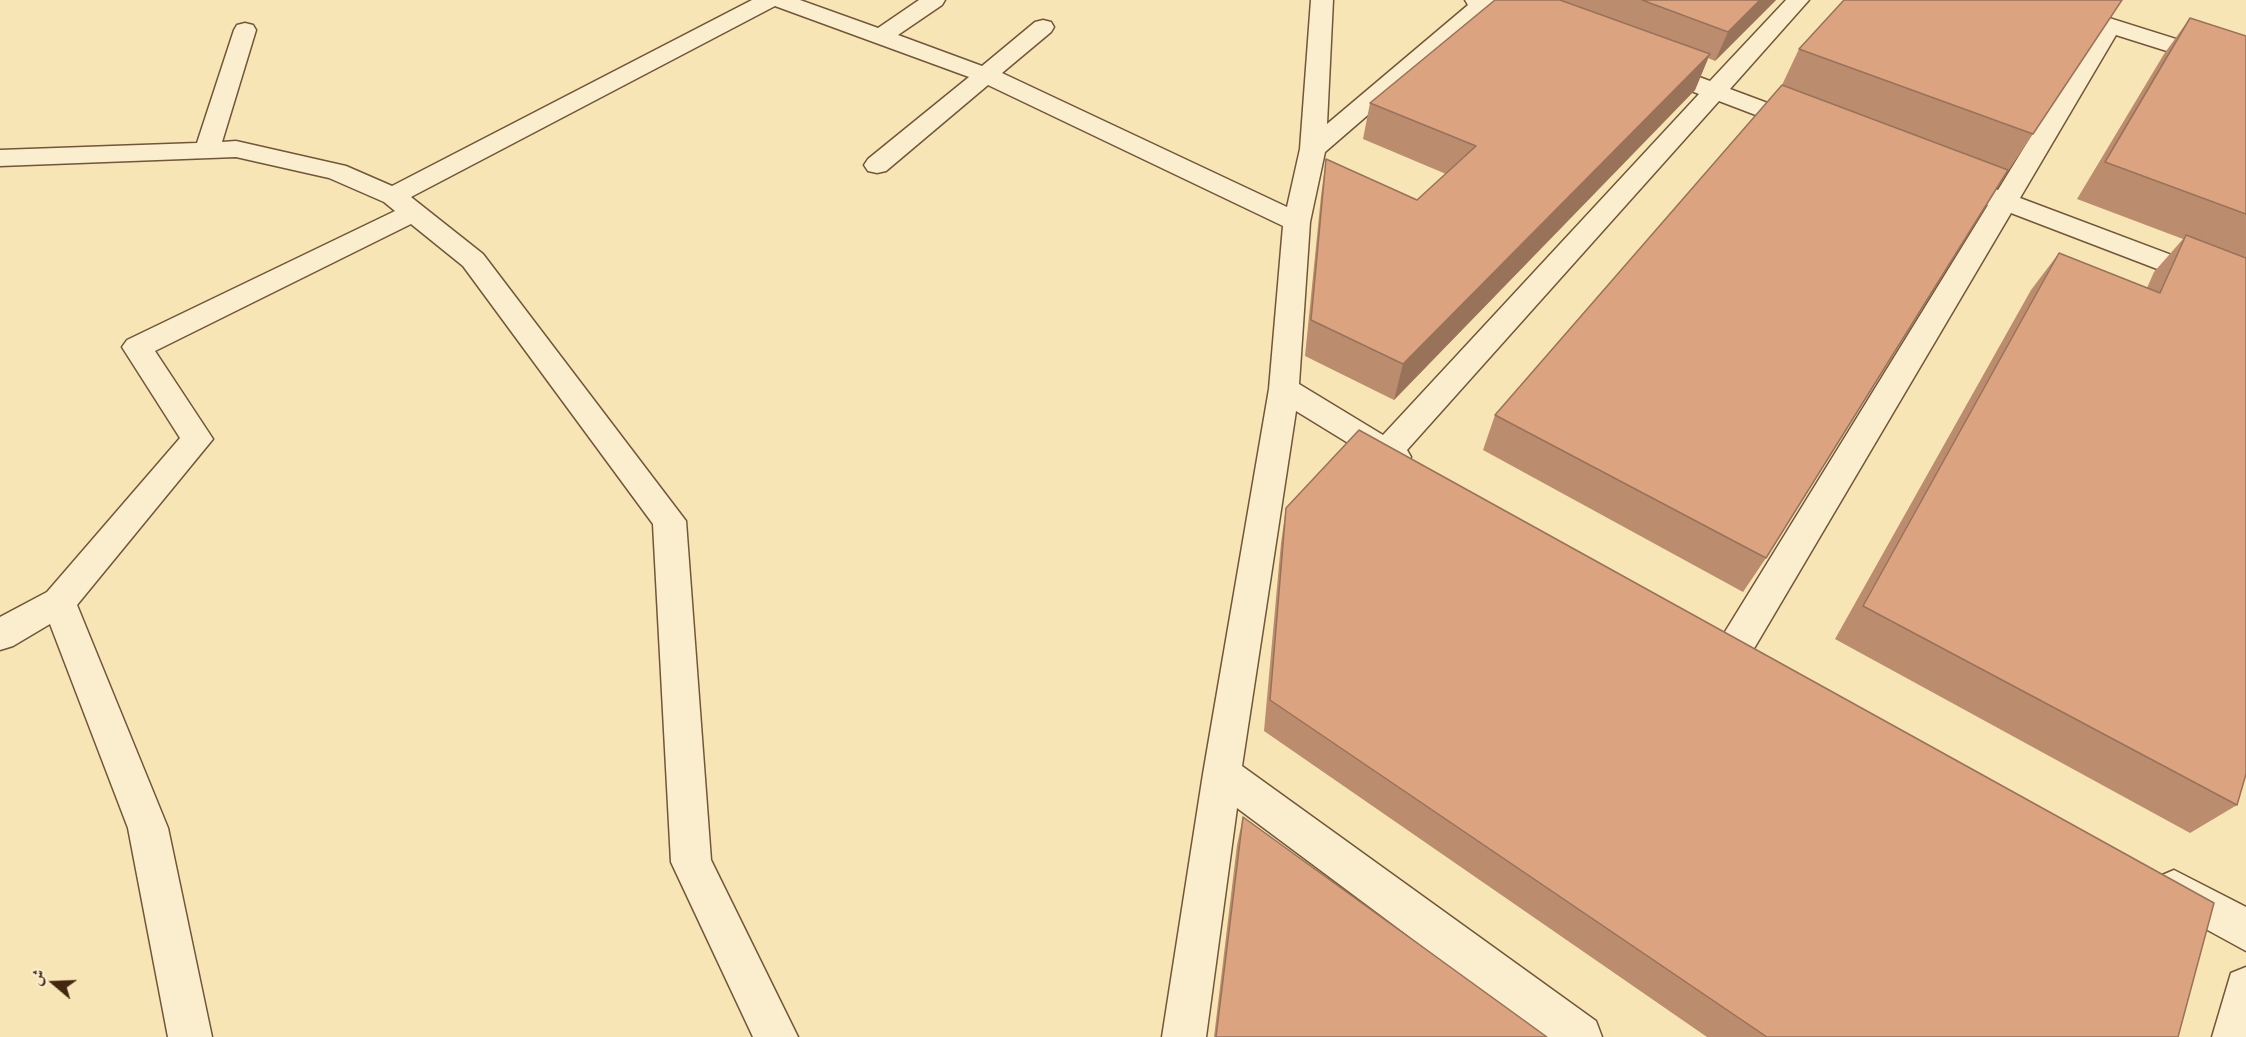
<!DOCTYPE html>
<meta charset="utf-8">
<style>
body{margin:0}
#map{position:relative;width:2246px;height:1037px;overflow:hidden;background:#f7e5b5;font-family:"Gentium Book Plus",Amiri,serif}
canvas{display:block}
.north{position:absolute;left:24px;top:953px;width:60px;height:60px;-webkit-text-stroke:4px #faeecf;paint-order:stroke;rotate:289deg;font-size:16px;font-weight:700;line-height:24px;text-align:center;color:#442710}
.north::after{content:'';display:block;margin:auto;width:21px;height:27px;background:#442710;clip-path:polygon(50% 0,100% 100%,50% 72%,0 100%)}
</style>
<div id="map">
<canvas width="2246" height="1037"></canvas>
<div class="north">ش</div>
</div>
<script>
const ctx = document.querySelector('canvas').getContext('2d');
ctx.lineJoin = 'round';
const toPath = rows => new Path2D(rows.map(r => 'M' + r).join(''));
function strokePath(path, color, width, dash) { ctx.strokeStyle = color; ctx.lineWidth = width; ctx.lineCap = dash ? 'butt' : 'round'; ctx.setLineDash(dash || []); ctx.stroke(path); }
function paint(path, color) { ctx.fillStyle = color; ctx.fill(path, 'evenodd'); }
const minor = toPath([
 [752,0,800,0,878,28,919,0,945,0,942,5,898,35,982,66,1035,22,1043,20,1051,22,1054,27,1051,32,1002,73,1287,207,1300,149,1311,0,1333,0,1327,124,1468,5,1465,0,1498,0,1540,16,1543,21,1540,26,1532,28,1487,12,1325,152,1310,222,1299,384,1383,435,1699,94,1648,74,1644,69,1648,64,1656,62,1664,64,1710,81,1786,0,1809,0,1730,89,1813,120,1816,125,1813,130,1804,132,1795,130,1719,101,1407,450,1411,457,1406,465,1395,469,1384,465,1296,411,1242,766,1596,1021,1602,1037,1544,1037,1237,808,1206,1037,1162,1037,1203,774,1269,389,1283,226,988,85,886,171,877,173,868,171,864,165,868,159,969,77,775,6,411,197,483,254,686,521,711,860,798,1037,753,1037,671,862,653,524,463,266,411,224,155,351,213,439,77,605,168,828,212,1037,168,1037,128,828,50,624,13,646,0,650,0,617,47,592,180,438,122,347,127,340,395,211,384,202,329,178,236,157,0,166,0,150,197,143,234,30,237,25,245,23,253,25,256,30,222,142,236,141,346,166,392,186,752,0],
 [2018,0,2052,0,2246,61,2246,76,2116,35,2020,198,2246,283,2246,303,2011,213,1749,657,1736,661,1723,657,1718,646,1723,635,1988,205,1941,187,1937,181,1941,175,1950,173,1998,190,2097,29,2021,5,2018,0],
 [2174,870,2246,907,2246,951,2160,904,2154,890,2160,876,2174,870],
 [2246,967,2246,1037,2212,1037,2231,973,2246,967]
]);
strokePath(minor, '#715639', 3);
paint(minor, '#faeecf');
paint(toPath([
 [1495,0,1776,0,1715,61,1708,58,1695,90,1394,400,1305,356,1321,196,1326,159,1417,200,1446,174,1363,139,1370,103],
 [2190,18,2246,36,2246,774,2237,805,2190,833,1835,639,2031,290,2059,253,2147,288,2154,272,2183,239,2077,199,2164,54],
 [1799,49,2033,134,2008,171,1766,558,1743,592,1483,450,1495,415,1782,85],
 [1286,508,2178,1037,1707,1037,1264,731,1281,543],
 [1243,817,1547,1037,1214,1037,1237,845]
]), '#bc8c6e');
paint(toPath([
 [1760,0,1776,0,1715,61,1728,32],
 [1710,54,1695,90,1394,400,1403,364]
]), '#99725a');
const building = toPath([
 [1495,0,1560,0,1710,54,1403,364,1311,320,1326,159,1417,200,1476,146,1370,103,1495,0],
 [1642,0,1760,0,1728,32,1642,0],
 [1844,0,2122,0,2033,134,1799,49,1844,0],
 [2190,18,2246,36,2246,214,2105,162,2190,18],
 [1782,85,2008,170,1766,558,1495,415,1782,85],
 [2186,235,2246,258,2246,774,2237,805,1863,606,2059,253,2160,293,2186,235],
 [1359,430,2214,903,2178,1037,1767,1037,1270,700,1286,508,1359,430],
 [1243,817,1547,1037,1216,1037,1243,817]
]);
paint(building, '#dba380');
strokePath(building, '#99725a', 1.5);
</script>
